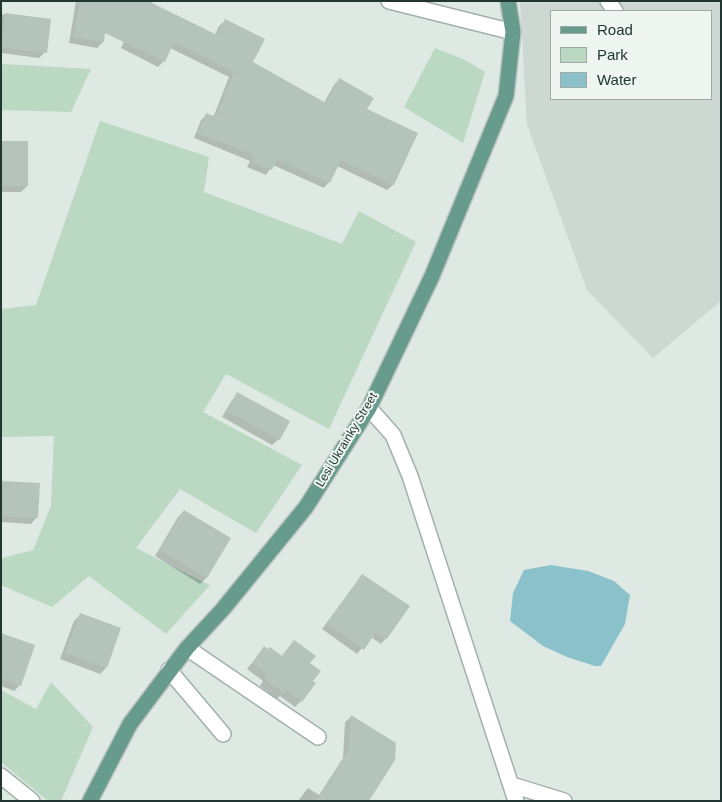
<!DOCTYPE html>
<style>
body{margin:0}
#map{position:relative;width:722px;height:802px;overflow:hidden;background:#dfe9e4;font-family:Helvetica,sans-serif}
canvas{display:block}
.frame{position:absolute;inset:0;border:2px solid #223731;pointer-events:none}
.legend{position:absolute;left:550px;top:10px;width:162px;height:90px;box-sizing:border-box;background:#eff6f2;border:1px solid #9daaa5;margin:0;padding:6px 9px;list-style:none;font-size:15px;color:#223731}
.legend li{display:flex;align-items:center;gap:10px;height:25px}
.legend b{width:25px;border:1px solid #9daaa5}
</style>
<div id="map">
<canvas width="722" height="802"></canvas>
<div class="frame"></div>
<ul class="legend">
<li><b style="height:6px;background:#679b8d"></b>Road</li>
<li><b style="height:14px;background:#bad8c2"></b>Park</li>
<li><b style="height:14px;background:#8bc1ca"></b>Water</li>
</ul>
</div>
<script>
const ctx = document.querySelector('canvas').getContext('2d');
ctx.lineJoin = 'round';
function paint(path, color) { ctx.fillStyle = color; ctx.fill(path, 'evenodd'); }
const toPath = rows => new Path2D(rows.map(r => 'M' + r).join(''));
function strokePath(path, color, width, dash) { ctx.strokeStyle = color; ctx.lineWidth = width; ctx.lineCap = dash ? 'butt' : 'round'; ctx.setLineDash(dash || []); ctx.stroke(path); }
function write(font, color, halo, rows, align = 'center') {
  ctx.font = font + ' Helvetica,sans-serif'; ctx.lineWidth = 4; ctx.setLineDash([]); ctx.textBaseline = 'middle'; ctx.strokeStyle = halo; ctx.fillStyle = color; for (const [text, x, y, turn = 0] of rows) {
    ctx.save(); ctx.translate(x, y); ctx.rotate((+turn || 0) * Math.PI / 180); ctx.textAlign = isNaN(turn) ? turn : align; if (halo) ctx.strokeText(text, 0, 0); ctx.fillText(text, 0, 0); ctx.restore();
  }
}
paint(toPath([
 [520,1,721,1,721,301,653,358,587,290,527,125],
 [551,11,711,11,711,99,551,99]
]), '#cdd8d3');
paint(toPath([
 [435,48,465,60,485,72,463,143,404,107],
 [1,64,91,69,71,112,1,110],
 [100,121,209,157,204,192,342,244,359,211,416,242,329,429,226,374,203,412,302,465,256,533,180,489,136,548,210,585,166,634,89,576,52,607,1,585,2,558,33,550,51,506,54,436,1,437,1,309,36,305],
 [51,682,93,727,61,801,48,801,1,762,1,690,36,709]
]), '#bad8c2');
paint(toPath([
 [551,565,588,571,614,581,630,595,625,624,601,666,595,666,567,657,543,646,510,621,513,593,524,570]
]), '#8bc1ca');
paint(toPath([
 [76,1,110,1,103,42,97,48,69,43],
 [140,7,215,35,219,26,225,21,252,62,324,103,334,85,339,80,365,109,417,134,393,185,387,190,337,166,329,182,324,188,273,165,266,175,247,167,250,161,194,138,201,120,206,115,213,118,229,77,170,48,164,61,158,67,121,48],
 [1,14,49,20,45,52,39,58,1,53],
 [1,142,27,186,21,192,1,192],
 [238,394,288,422,279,439,272,445,222,417,232,400],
 [1,482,37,517,31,524,1,522],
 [184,511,229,539,206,578,200,584,155,556,178,517],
 [362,575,386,638,381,644,371,637,357,654,322,629],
 [80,615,106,668,100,674,60,659,74,621],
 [1,635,20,685,14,691,1,686],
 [294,641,308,663,312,682,301,701,295,707,280,696,277,699,260,686,263,681,247,669,264,648,281,657],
 [351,717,353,801,298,801,308,788,319,795,343,758,345,722]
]), '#0003');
paint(toPath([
 [80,1,148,1,217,35,225,19,265,39,253,62,326,103,339,78,374,98,367,109,418,133,394,185,341,160,330,183,277,159,272,170,252,162,254,155,198,133,206,113,216,117,234,72,174,42,165,62,105,33,104,42,74,37],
 [5,13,51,19,47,53,1,47],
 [1,141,28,141,28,186,1,186],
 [237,392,290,421,280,440,227,411],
 [1,481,40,483,38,518,1,516],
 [184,510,231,538,207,578,160,550],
 [362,574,410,606,387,639,376,632,364,650,327,623],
 [80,613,121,628,107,668,65,653],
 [1,633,35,645,21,686,1,678],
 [294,640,316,656,310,663,321,671,313,681,316,683,302,702,286,690,284,694,265,679,268,675,252,663,264,646,268,649,270,647,282,656],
 [351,715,396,743,395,760,369,801,316,801,349,750]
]), '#b5c3bd');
const minor = toPath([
 [389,1,513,32],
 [608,1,615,11],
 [369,408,393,435,410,476,516,801],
 [187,648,318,737],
 [169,670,223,734],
 [1,776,32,801],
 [512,785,564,801]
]);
const major = toPath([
 [90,801,130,724,187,648,223,609,306,507,369,408,432,276,506,96,513,32,508,1]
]);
strokePath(minor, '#a3b0ab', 18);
strokePath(major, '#bdc3c1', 18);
strokePath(minor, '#fff', 15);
strokePath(major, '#679b8d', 15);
write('12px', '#223731', '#eff6f2', [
 ["Lesi Ukrainky Street",347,440,-59]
]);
</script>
